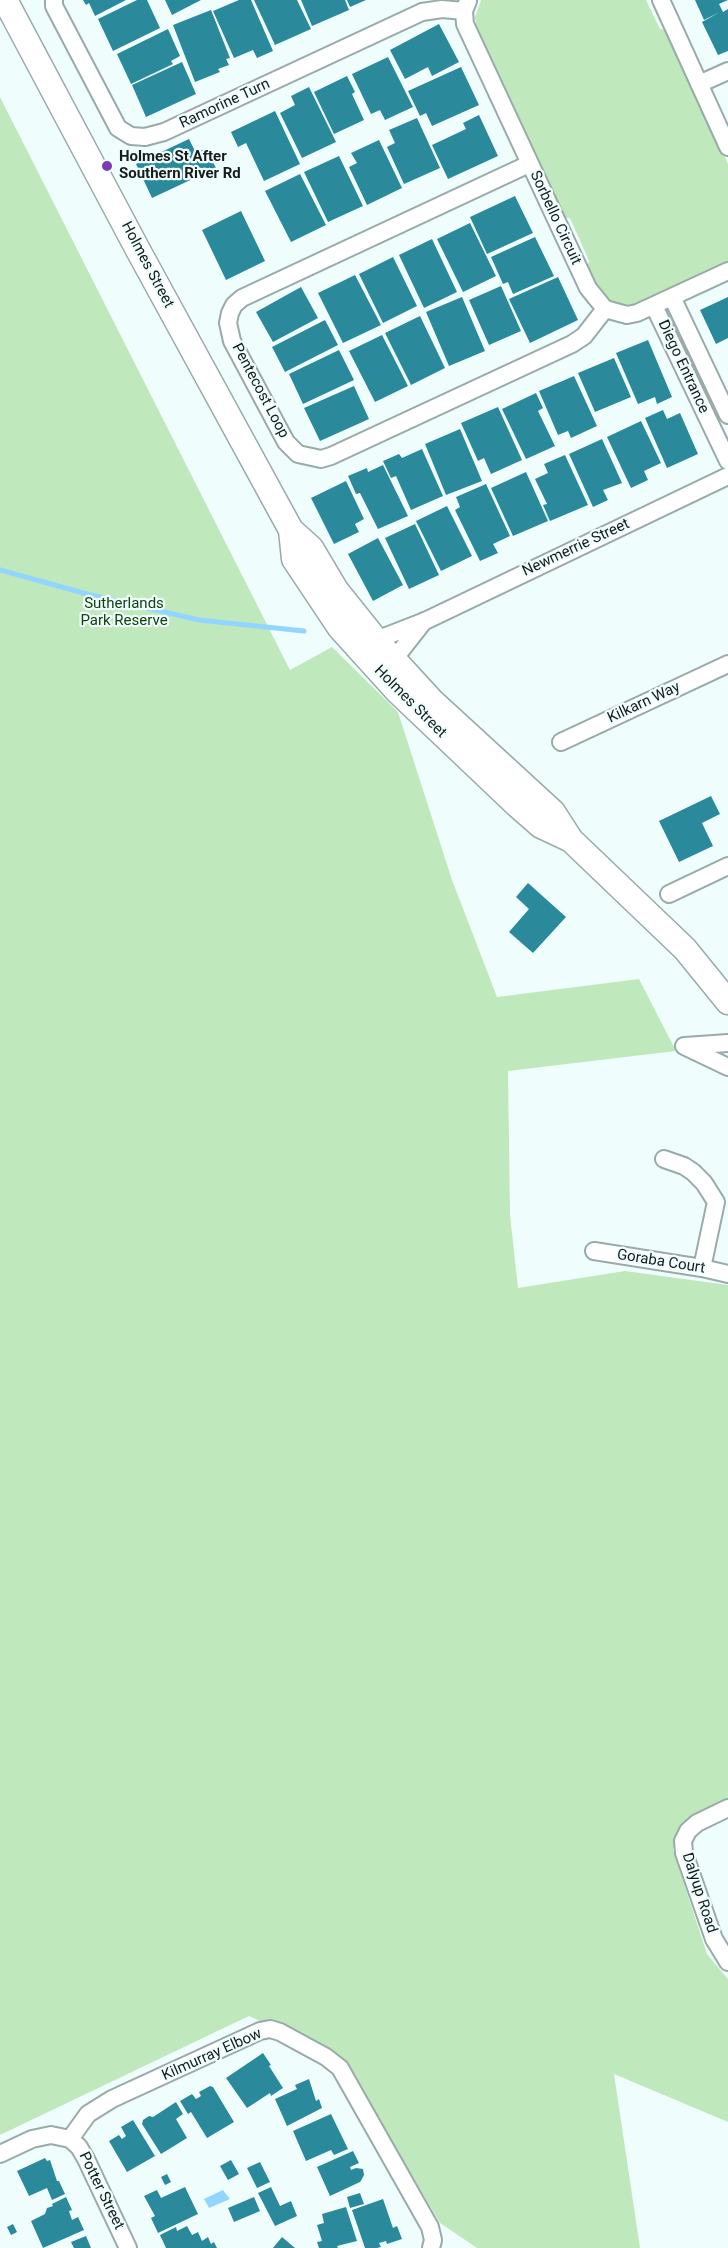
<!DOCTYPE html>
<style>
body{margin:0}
canvas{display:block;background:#effefd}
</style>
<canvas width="728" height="2248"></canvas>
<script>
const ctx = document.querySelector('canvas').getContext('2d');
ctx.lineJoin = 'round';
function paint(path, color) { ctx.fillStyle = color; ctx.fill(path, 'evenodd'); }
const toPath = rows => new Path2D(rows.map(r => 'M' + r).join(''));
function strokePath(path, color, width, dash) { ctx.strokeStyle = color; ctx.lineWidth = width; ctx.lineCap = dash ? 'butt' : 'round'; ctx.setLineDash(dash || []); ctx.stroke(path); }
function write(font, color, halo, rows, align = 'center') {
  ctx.font = font + ' Roboto,sans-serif'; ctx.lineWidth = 4.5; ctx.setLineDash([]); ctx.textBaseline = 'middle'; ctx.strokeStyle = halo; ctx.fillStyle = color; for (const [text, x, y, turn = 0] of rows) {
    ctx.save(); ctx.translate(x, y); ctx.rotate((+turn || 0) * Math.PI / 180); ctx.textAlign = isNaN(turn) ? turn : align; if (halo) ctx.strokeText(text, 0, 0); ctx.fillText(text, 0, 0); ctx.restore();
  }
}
paint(toPath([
 [481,0,646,0,660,29,666,30,728,164,728,263,639,304,623,305,610,301,601,294,593,283,587,267,589,261,570,218,563,218,478,36,475,17],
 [0,97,290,670,332,647,398,712,452,880,497,997,639,979,676,1051,508,1071,510,1215,518,1288,625,1271,728,1285,728,1801,681,1824,673,1850,707,1954,728,1979,728,2122,614,2074,640,2248,477,2248,440,2223,343,2059,249,2016,0,2135]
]), '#c0e8bd');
paint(toPath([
 [223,2190,230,2199,209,2208,204,2199]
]), '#92d5ff');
strokePath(toPath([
 [0,570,87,594,199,620,304,631]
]), '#92d5ff', 5);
paint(toPath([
 [83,0,126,0,95,16,89,3,86,5],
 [137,0,147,0,160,28,113,51,98,19],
 [165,0,201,0,172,15],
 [239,0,251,0,273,51,257,58,253,50,234,58,213,11],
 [254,0,297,0,311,29,275,45],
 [301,0,345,0,349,10,312,26],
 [347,0,366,0,350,7],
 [695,0,728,0,719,4,723,12,728,9,728,51,718,55,702,22,720,12,704,20],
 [211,10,230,58,226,59,229,65,218,69,220,72,195,82,173,25],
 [439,24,459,62,432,76,428,67,405,79,390,50],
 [168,29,180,56,171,61,173,64,131,84,117,54],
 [388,57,413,107,385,120,380,110,371,114,352,74],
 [182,62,196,94,146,117,132,85],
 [461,67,479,105,432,126,426,113,420,116,408,91],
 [347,76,355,92,352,94,364,120,334,134,314,92],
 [309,87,336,142,302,158,280,113,295,105,291,96],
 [275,111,300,164,264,181,246,143,238,147,231,132],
 [479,115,498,156,448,179,432,145,466,129,463,123],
 [417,118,440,168,404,184,387,147,395,143,389,130],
 [189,139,196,153,206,148,216,168,152,198,136,164],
 [379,140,402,188,367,205,349,167,357,163,351,153],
 [339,156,363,206,328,222,304,172],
 [300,174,326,225,291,242,265,191],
 [515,196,533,233,487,254,470,217],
 [241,211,265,261,226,280,202,230],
 [470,223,496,276,463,292,437,239],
 [535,237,554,276,513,294,508,282,503,284,491,257],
 [432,239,457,292,424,308,399,255],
 [393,257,417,306,383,323,359,274],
 [355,275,381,325,343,343,318,293],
 [558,277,578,320,530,343,509,299],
 [501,286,521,331,489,345,469,300],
 [301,287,318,318,273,342,256,312],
 [462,297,485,351,449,366,426,312],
 [728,297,728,338,716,344,700,310],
 [420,316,445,368,411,385,385,333],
 [325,320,338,345,285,372,272,347],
 [382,335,408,386,375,402,349,351],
 [648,340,672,397,657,404,655,397,638,404,616,353],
 [339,350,354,380,303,404,289,374],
 [614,358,631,397,595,412,578,373],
 [574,376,597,426,571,438,568,431,558,435,539,391],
 [354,386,369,419,320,441,304,408],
 [536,393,543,408,538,411,555,446,526,459,502,409],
 [498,407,522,460,491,474,484,458,478,461,461,423],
 [663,410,667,419,680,413,698,454,667,468,645,418],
 [641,421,661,463,644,471,648,480,631,488,607,437],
 [460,429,482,481,446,495,425,444],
 [602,439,622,483,603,490,608,500,593,507,569,454],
 [422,449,443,496,411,510,396,476,391,478,383,461,399,454,402,458],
 [565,455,588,505,550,521,543,505,547,504,535,479,548,473,544,464],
 [383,465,408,516,378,529,360,493,356,494,348,476,367,468,368,472],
 [526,472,548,521,513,536,491,488],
 [346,481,364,519,355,524,359,532,334,544,311,498],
 [486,484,510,536,493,544,498,553,480,561,455,510,460,507,456,497],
 [447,506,472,556,441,571,416,521],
 [415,524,439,575,409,589,385,538],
 [378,538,403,585,373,601,348,554],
 [711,796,720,814,702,823,713,846,679,862,659,821],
 [528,883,566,917,533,953,509,932,529,909,516,897],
 [263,2053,271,2065,269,2066,283,2088,271,2096,270,2093,247,2108,226,2078],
 [309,2079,316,2101,319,2099,322,2108,287,2126,275,2099,297,2089,295,2085],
 [210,2086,213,2087,234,2122,207,2138,191,2112,188,2114,180,2101,192,2094,196,2099,201,2096,199,2092],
 [176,2102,183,2114,176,2119,187,2138,161,2154,142,2124,143,2120,149,2116,153,2117],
 [331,2114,348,2149,334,2155,331,2150,306,2161,293,2131],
 [133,2120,155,2156,127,2172,109,2141,119,2135,122,2139,126,2136,121,2127],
 [353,2151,359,2163,350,2167,351,2170,356,2168,363,2169,364,2175,362,2179,360,2182,330,2196,317,2167],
 [45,2158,47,2161,50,2160,57,2181,59,2181,65,2194,52,2200,47,2188,29,2196,17,2171],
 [231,2160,239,2174,228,2180,220,2166],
 [260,2162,270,2182,257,2188,247,2168],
 [167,2174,171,2182,165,2185,161,2177],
 [185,2187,198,2214,158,2233,151,2218,155,2216,144,2196,157,2190,161,2198],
 [271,2187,280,2206,291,2201,297,2216,275,2226,258,2193],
 [360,2193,364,2204,350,2208,347,2197],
 [66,2197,72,2210,69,2211,72,2220,78,2217,84,2230,43,2248,31,2221,45,2214,47,2208,53,2206,52,2204],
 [254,2197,260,2211,234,2222,228,2208],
 [383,2199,393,2228,397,2226,402,2239,387,2244,386,2241,379,2243,381,2247,377,2248,365,2248,352,2210],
 [346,2207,357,2241,337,2246,338,2248,319,2248,317,2242,322,2241,317,2225,324,2223,322,2214],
 [13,2224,17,2232,11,2235,7,2227],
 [187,2226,192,2235,198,2232,202,2241,208,2237,211,2244,214,2242,217,2248,166,2248,160,2235,176,2227,177,2231],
 [86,2236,91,2248,74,2248,71,2242],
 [282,2237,295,2248,273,2248]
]), '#2a899b');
const street = toPath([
 [54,0,54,6,118,128,131,136,145,137,164,132,422,12,442,9,464,11],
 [661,0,728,147],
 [468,1,464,11,465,24,588,288,605,309,627,315,637,313,728,271],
 [699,84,728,71],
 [529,164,242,298,234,305,230,313,228,323,232,341,286,442,298,454,321,459,331,456,572,344,584,336,605,309],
 [672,297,728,415],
 [654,306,728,461],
 [368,646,376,640,425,621,728,476],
 [388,667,424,621],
 [561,742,728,664],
 [669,894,728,866],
 [684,1046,728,1067],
 [685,1046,728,1043],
 [664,1159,684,1166,693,1172,704,1183,716,1202,702,1268],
 [594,1251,702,1268,728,1274],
 [728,1808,697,1823,688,1831,683,1841,684,1853,714,1939,728,1962],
 [70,2139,88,2114,112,2099,260,2031,270,2029,280,2032,326,2057,340,2068,430,2227,433,2240,431,2248],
 [0,2154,32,2139,51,2135,70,2139,79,2147,86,2159,128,2248]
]);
const secondary = toPath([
 [5,0,138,250,291,530,311,548,336,590,376,640,432,701,553,812,571,840,685,949,728,1002],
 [291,530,294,559,340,628,397,691,517,805,541,826,571,840]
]);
strokePath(street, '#99aaa8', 20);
strokePath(secondary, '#99aaa8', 27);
strokePath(street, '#fff', 16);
strokePath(secondary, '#fff', 24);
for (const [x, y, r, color] of [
 [107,166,6,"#7d3db2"]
]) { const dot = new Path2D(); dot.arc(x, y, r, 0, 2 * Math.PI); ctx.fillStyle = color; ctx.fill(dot); strokePath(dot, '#effefd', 2); }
write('15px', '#161c1c', '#effefd', [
 ["Ramorine Turn",225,104,-25],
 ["Sorbello Circuit",555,218,65],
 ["Holmes Street",147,265,62],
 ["Diego Entrance",683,367,65],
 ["Pentecost Loop",260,391,62],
 ["Newmerrie Street",576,548,-25],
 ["Holmes Street",410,702,45],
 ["Kilkarn Way",644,703,-25],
 ["Goraba Court",661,1262,9],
 ["Dalyup Road",699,1893,72],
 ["Kilmurray Elbow",212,2055,-24],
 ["Potter Street",101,2191,64]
]);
write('bold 15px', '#161c1c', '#effefd', [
 ["Holmes St After",119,157],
 ["Southern River Rd",119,174]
], 'left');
write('15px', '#11420f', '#effefd', [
 ["Sutherlands",124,604],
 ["Park Reserve",124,621]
]);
</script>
